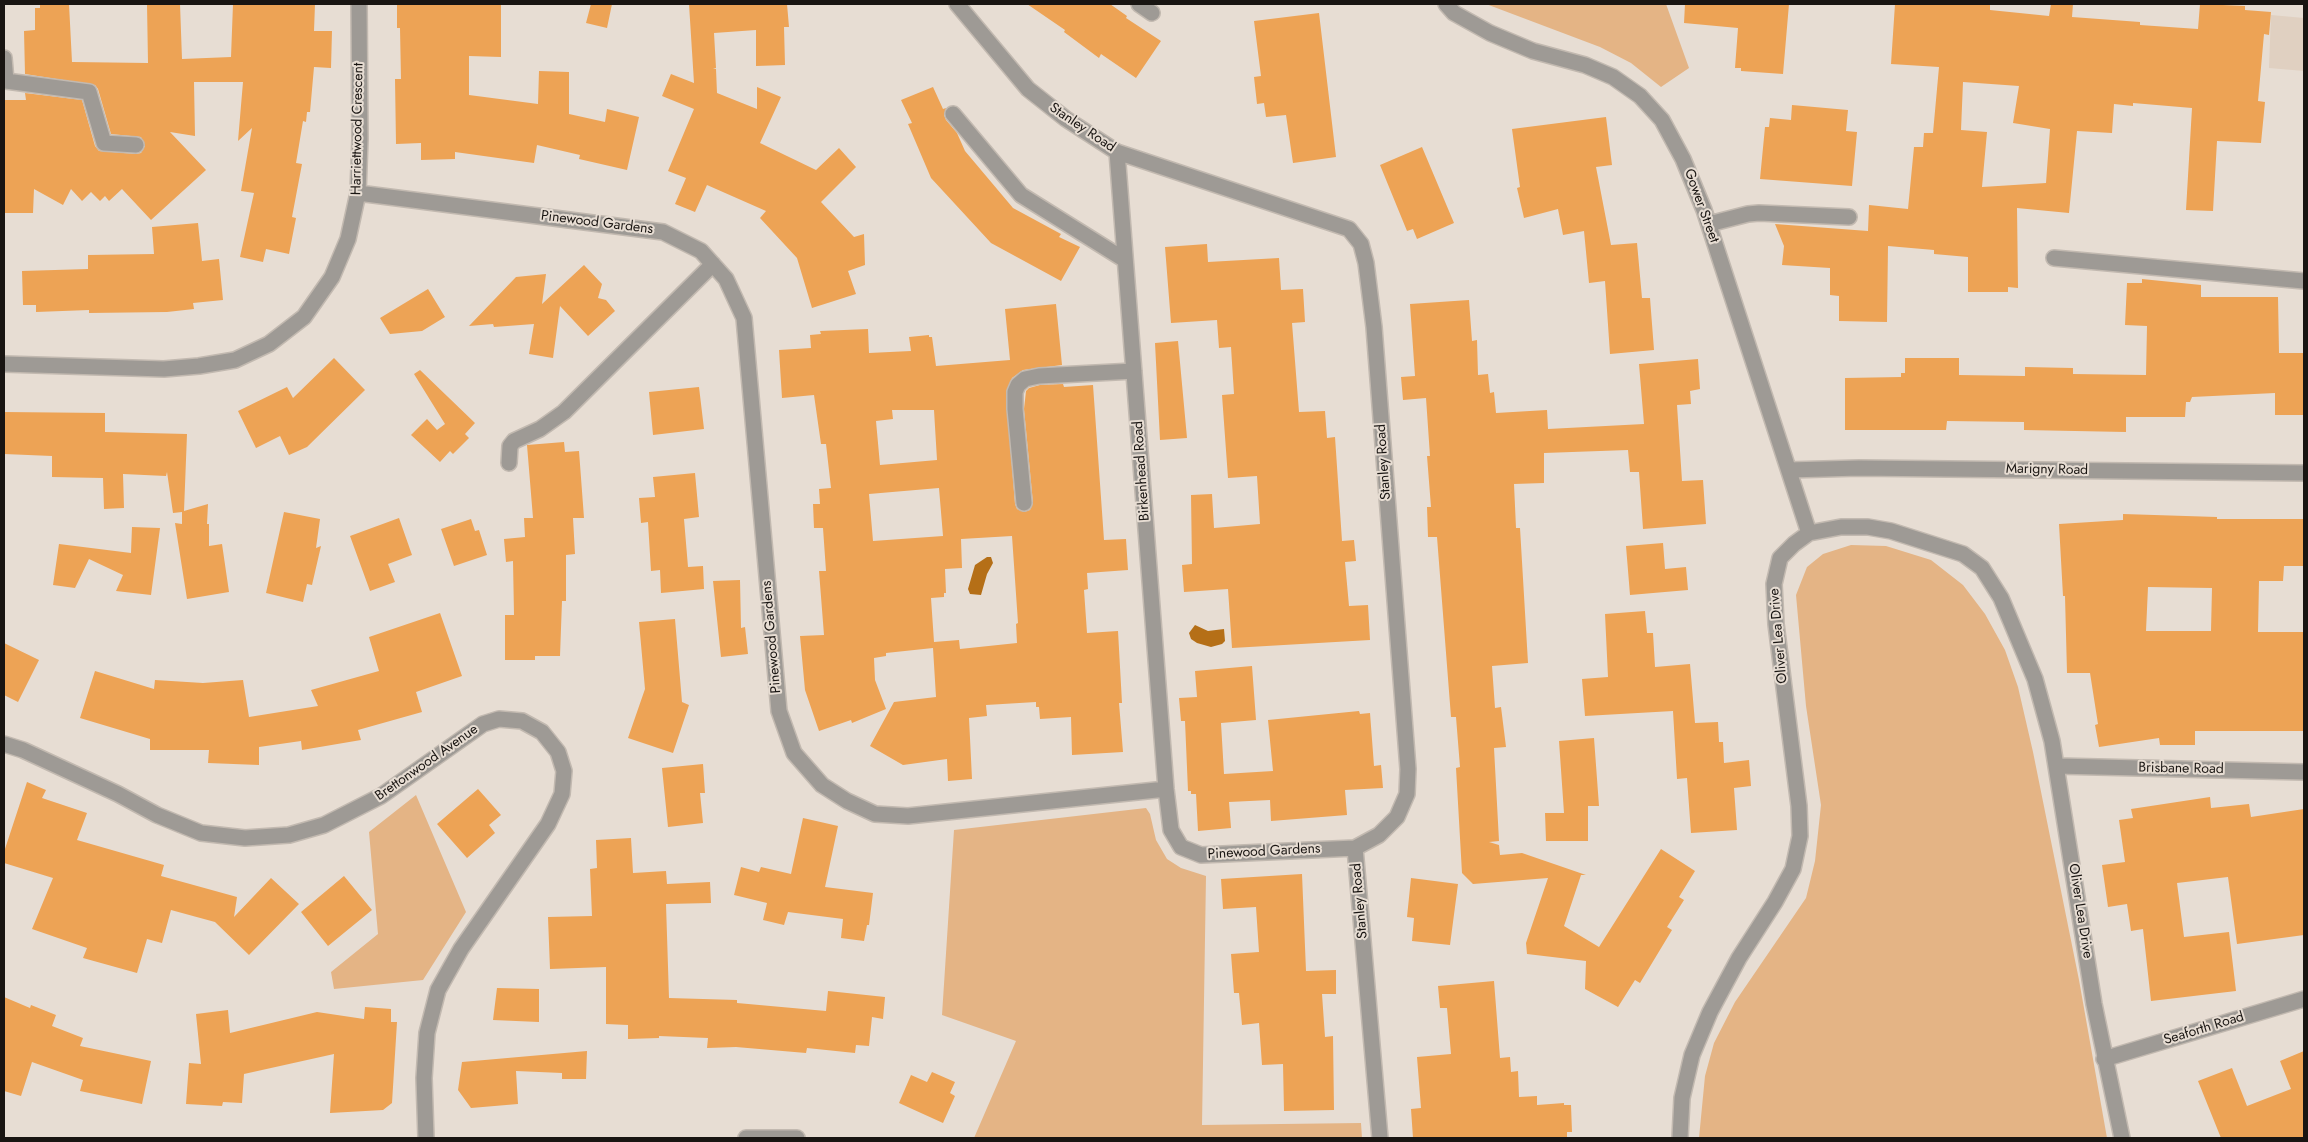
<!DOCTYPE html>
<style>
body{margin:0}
#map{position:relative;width:2308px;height:1142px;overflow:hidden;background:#e7ddd3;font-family:Jost,sans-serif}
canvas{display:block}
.frame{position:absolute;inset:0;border:5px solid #191512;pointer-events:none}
</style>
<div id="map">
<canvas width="2308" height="1142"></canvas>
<div class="frame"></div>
</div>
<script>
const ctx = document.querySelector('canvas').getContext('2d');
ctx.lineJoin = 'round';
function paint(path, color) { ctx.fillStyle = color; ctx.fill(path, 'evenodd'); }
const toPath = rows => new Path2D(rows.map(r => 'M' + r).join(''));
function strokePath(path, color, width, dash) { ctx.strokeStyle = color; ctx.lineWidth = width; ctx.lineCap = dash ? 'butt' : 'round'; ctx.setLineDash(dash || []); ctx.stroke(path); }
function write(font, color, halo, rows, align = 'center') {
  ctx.font = font + ' Jost,sans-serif'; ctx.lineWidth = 4; ctx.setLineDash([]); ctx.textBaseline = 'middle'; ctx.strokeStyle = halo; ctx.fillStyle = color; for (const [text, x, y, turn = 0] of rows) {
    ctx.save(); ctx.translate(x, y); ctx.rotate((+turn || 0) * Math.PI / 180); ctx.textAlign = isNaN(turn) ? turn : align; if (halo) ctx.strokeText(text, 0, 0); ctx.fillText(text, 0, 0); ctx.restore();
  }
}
paint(toPath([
 [2271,15,2304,18,2304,71,2269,68]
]), '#e0d0c1');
paint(toPath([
 [1486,4,1666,4,1689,68,1661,87,1631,63,1600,47],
 [1851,545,1886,546,1931,560,1963,585,1985,614,2005,650,2018,687,2033,752,2079,980,2107,1138,1699,1138,1705,1076,1714,1043,1735,1002,1806,898,1815,861,1821,805,1806,706,1796,595,1807,567,1823,554],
 [416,795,466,912,423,980,334,989,331,972,378,934,369,832],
 [1146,808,1150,814,1156,840,1167,859,1181,868,1206,876,1202,1125,1361,1123,1362,1138,974,1138,1016,1041,942,1015,954,830]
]), '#e4b485');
paint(toPath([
 [987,557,991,557,993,563,987,574,981,595,970,594,968,589,975,565],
 [1195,625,1208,631,1224,629,1225,641,1222,644,1211,647,1197,643,1191,639,1189,633]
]), '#b56f17');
paint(toPath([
 [40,4,69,4,72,62,148,63,147,4,180,4,182,59,231,57,233,4,315,4,314,31,332,31,331,68,314,67,310,112,307,112,306,122,303,121,296,163,302,164,292,217,296,218,289,254,266,249,263,262,240,257,254,193,241,191,252,128,238,141,243,82,194,82,195,136,170,132,206,170,151,220,122,189,109,201,105,196,100,201,91,192,82,201,71,189,63,205,34,189,33,213,4,213,4,100,26,100,25,93,82,100,95,146,99,151,136,154,141,153,145,146,141,137,111,134,98,89,95,85,25,74,24,31,35,30,35,8,40,8],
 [397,4,501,4,501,57,469,56,469,95,538,104,539,71,569,72,569,114,605,122,607,109,639,117,627,170,579,159,580,155,537,145,534,163,455,152,455,159,421,160,421,143,396,144,395,79,401,79,400,28,397,28],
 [591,4,612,4,607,28,586,23],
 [689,4,787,4,789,27,784,27,785,65,756,66,756,30,714,33,716,68,713,68,716,69,717,93,757,109,757,87,781,97,760,143,816,170,839,148,856,167,821,202,854,237,864,234,865,265,848,271,856,294,812,308,797,258,760,218,766,211,707,185,695,212,675,204,686,178,668,171,694,109,662,96,671,74,694,83],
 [1027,4,1110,4,1127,16,1126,18,1161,41,1136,78,1101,54,1099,58,1064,32,1065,30],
 [1685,4,1789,4,1783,74,1741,71,1741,68,1735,68,1738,28,1684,23],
 [1895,4,1990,5,1990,10,2049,16,2051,4,2073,4,2072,17,2140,22,2140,25,2198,29,2200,4,2245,6,2245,10,2271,12,2269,35,2264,34,2258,101,2265,102,2261,143,2217,141,2213,211,2186,210,2192,108,2133,103,2133,106,2114,104,2112,133,2077,131,2069,213,2017,208,2018,288,2008,287,2008,292,1968,292,1968,257,1934,254,1934,250,1888,246,1887,322,1839,321,1839,296,1830,295,1830,268,1782,265,1784,246,1775,224,1868,231,1869,205,1908,209,1914,147,1923,147,1924,133,1933,133,1939,67,1891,64],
 [1963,82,2019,86,2013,123,2050,129,2046,183,1982,187,1987,132,1961,130],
 [1319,13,1336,157,1293,163,1286,115,1266,117,1264,103,1257,104,1254,77,1261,76,1254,21],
 [933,87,943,109,946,108,944,115,946,120,957,133,965,151,1013,208,1061,234,1059,237,1080,247,1061,281,991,243,931,178,908,124,912,123,901,100],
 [1792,105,1848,110,1846,131,1857,132,1852,186,1760,179,1765,127,1769,127,1770,118,1791,120],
 [1606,117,1612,165,1596,167,1611,245,1637,243,1642,298,1650,298,1654,350,1610,354,1605,281,1589,283,1584,231,1563,235,1558,209,1524,218,1517,188,1520,187,1512,129],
 [1422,147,1454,223,1417,239,1413,229,1407,231,1380,165],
 [198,223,202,261,219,259,223,300,193,303,194,309,167,312,89,313,89,310,36,312,36,305,23,305,22,271,88,269,88,255,154,254,152,227],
 [1207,244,1208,262,1279,258,1281,290,1303,289,1305,322,1292,323,1299,412,1325,411,1327,438,1335,437,1342,541,1354,540,1356,561,1345,562,1349,606,1368,605,1370,640,1232,648,1228,589,1184,592,1182,565,1192,564,1191,495,1212,494,1214,528,1260,524,1257,476,1228,478,1222,395,1234,394,1231,347,1219,348,1217,320,1171,323,1165,247],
 [584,265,602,284,598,298,606,300,615,311,588,336,560,306,553,358,529,354,534,324,494,327,493,324,469,326,516,277,546,274,542,304],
 [2142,279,2201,285,2201,297,2278,297,2279,353,2304,353,2304,415,2275,415,2275,393,2192,397,2190,402,2186,402,2185,417,2126,417,2126,432,2024,430,2024,422,1947,421,1946,430,1845,430,1845,378,1901,377,1901,373,1905,373,1905,358,1959,358,1959,375,2025,376,2025,367,2073,368,2073,374,2146,375,2147,326,2125,325,2127,283,2142,283],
 [428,289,445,317,422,331,390,334,380,318],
 [1469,300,1472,341,1477,340,1478,375,1488,374,1490,393,1494,392,1496,413,1547,410,1548,429,1644,424,1639,364,1698,359,1700,389,1690,391,1691,404,1677,405,1682,481,1703,480,1706,524,1643,529,1639,472,1630,472,1628,450,1544,453,1544,483,1514,484,1516,528,1520,528,1528,663,1492,666,1495,708,1501,707,1506,747,1494,748,1499,841,1489,842,1499,845,1500,855,1522,853,1586,875,1581,875,1564,926,1599,947,1661,849,1695,871,1679,897,1684,900,1667,927,1672,930,1640,983,1635,980,1618,1007,1585,989,1586,961,1527,954,1526,943,1548,878,1473,884,1462,873,1456,768,1460,767,1456,717,1451,717,1437,537,1428,537,1427,507,1431,507,1427,456,1430,456,1426,398,1403,400,1401,377,1415,376,1410,304],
 [1056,304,1062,365,1023,370,1012,378,1006,392,1015,504,1017,509,1024,512,1030,510,1033,503,1024,409,1026,391,1029,388,1040,385,1063,384,1064,387,1093,385,1104,540,1126,539,1128,570,1087,573,1088,589,1084,590,1087,633,1118,631,1122,703,1119,703,1123,752,1072,755,1071,717,1040,719,1039,707,1036,707,1036,702,986,705,987,716,969,718,972,779,948,781,947,759,903,765,870,746,894,702,936,697,933,648,886,653,886,656,874,658,875,680,886,709,852,723,851,720,819,731,805,690,800,636,824,635,819,571,826,571,823,528,814,528,813,504,820,504,819,489,831,488,826,444,821,444,814,395,782,398,779,350,811,348,810,335,821,334,820,331,868,329,869,353,911,351,909,337,929,335,929,337,932,337,936,366,1010,360,1005,309],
 [892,410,934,410,937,460,880,465,876,421,893,419],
 [939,488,943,536,873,541,869,494],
 [1012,536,1018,623,1016,624,1017,643,960,649,959,640,934,642,931,598,944,597,944,593,946,593,945,569,962,568,961,539],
 [1178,341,1187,438,1160,440,1155,343],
 [334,358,365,390,307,447,289,455,280,436,256,448,238,411,287,387,293,398],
 [420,370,475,423,465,434,469,438,453,454,450,451,440,462,411,435,427,419,437,430,445,424,414,374],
 [699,387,704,429,653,435,649,392],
 [4,412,105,413,105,432,187,434,184,511,208,504,207,524,209,524,209,546,222,544,229,592,187,599,175,523,182,524,182,512,173,513,167,472,166,476,123,474,124,508,104,509,103,478,52,477,52,456,4,454],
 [564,442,565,452,579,451,584,518,573,518,575,554,566,555,566,601,562,601,560,656,535,656,535,660,505,660,505,615,514,615,513,561,506,562,504,539,525,537,524,518,533,518,527,445],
 [695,473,699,517,684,519,688,567,703,566,704,589,661,593,660,570,651,571,648,522,641,523,639,498,655,497,653,477],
 [284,512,320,519,316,548,321,546,312,585,307,584,303,602,266,593],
 [2123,514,2217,517,2217,519,2304,519,2304,566,2284,566,2283,581,2259,581,2258,632,2304,632,2304,731,2195,731,2195,745,2160,745,2159,738,2099,747,2095,725,2098,724,2090,673,2067,673,2065,596,2063,596,2059,524,2123,520],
 [2148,587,2212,588,2211,631,2146,631],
 [399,518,412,555,388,564,395,582,370,591,350,536],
 [471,519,475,531,479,530,487,555,454,566,441,529],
 [132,527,160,528,151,595,116,591,123,575,89,559,75,588,53,585,59,544,131,553],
 [1663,543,1665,569,1686,567,1688,590,1630,595,1626,546],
 [740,580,741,628,745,627,748,654,721,657,713,581],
 [1645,611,1647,633,1653,633,1655,667,1690,664,1695,723,1718,722,1719,742,1723,742,1724,763,1749,760,1751,786,1734,788,1737,830,1691,833,1687,778,1677,779,1673,711,1585,716,1582,679,1608,677,1605,614],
 [440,613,462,676,416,692,422,712,358,730,361,740,302,750,301,741,259,747,259,765,208,763,209,750,150,750,150,739,80,718,95,671,154,689,155,680,203,683,243,680,249,717,318,706,311,690,379,671,369,637],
 [675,619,682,702,689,705,673,753,628,738,645,689,639,622],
 [4,643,39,660,18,702,4,695],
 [1252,666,1256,720,1221,723,1224,774,1273,771,1268,720,1359,711,1360,714,1370,713,1374,766,1381,765,1383,788,1345,790,1347,815,1271,821,1270,800,1229,802,1231,828,1198,831,1196,794,1191,794,1191,791,1188,791,1185,721,1181,721,1179,698,1197,697,1195,671],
 [1594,738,1599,806,1588,806,1588,841,1546,841,1545,813,1564,813,1559,741],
 [703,764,705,793,700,793,703,823,668,827,662,768],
 [27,782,46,790,42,798,87,813,77,840,164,865,161,876,237,897,234,917,271,878,299,904,249,955,215,922,171,910,162,943,147,939,137,973,83,958,87,948,32,929,53,878,4,863,4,852],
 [478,789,501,815,489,825,495,833,467,858,437,824],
 [2210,797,2211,808,2249,804,2251,817,2304,809,2304,935,2237,944,2228,877,2177,883,2184,937,2229,932,2236,991,2151,1001,2143,929,2131,931,2127,904,2108,907,2102,865,2125,862,2119,820,2133,818,2131,809],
 [803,818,838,826,825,887,873,893,869,925,867,925,864,941,841,938,843,919,788,912,784,925,763,920,767,903,734,895,741,867,759,872,761,867,791,874],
 [631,838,633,873,666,871,667,884,710,882,711,903,666,904,669,998,737,1000,737,1003,826,1011,828,991,885,997,883,1019,872,1017,869,1046,856,1045,855,1053,807,1048,806,1053,736,1047,707,1048,708,1038,659,1036,659,1038,628,1039,628,1025,606,1024,606,967,550,969,548,917,592,916,590,869,597,868,596,840],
 [1302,874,1306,971,1336,970,1336,994,1322,994,1325,1037,1333,1036,1334,1110,1284,1111,1283,1064,1262,1065,1259,1023,1242,1025,1239,993,1234,993,1231,954,1259,952,1256,907,1223,909,1221,879],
 [344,876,372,910,328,946,301,912],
 [1411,878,1458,884,1450,945,1412,941,1414,918,1407,917],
 [1494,981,1500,1058,1510,1057,1511,1072,1518,1071,1519,1097,1537,1096,1537,1105,1564,1103,1564,1105,1571,1105,1572,1132,1567,1132,1567,1138,1413,1138,1411,1109,1421,1108,1417,1057,1451,1054,1447,1008,1440,1008,1438,986],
 [497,988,539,989,539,1022,493,1020],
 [4,997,30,1008,31,1005,56,1015,52,1026,83,1038,80,1046,151,1061,142,1104,80,1091,83,1080,32,1062,21,1096,4,1091],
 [365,1007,391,1009,391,1022,397,1022,392,1103,383,1110,330,1113,334,1054,244,1074,242,1103,223,1102,222,1106,186,1104,189,1063,201,1064,196,1014,228,1010,230,1033,317,1012,364,1019],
 [587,1051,586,1079,562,1079,562,1073,516,1071,518,1104,471,1108,458,1090,462,1062],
 [2304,1051,2304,1138,2221,1138,2198,1081,2232,1068,2247,1106,2291,1089,2280,1061],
 [932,1072,955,1082,950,1093,955,1096,943,1123,899,1103,911,1075,927,1082]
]), '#eda355');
const minor = toPath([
 [957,4,1028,89,1066,119,1117,152,1349,229,1361,244,1366,263,1374,327,1408,769,1407,794,1397,817,1379,835,1355,848,1201,855,1181,847,1171,830,1166,789,1117,152],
 [1139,4,1152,13],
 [1446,4,1454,13,1490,33,1533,51,1585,65,1613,77,1640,96,1662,120,1683,159,1704,210,1809,533],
 [4,58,6,81,89,92,104,143,136,145],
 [953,114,1021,195,1125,260],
 [358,193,663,232,701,251,726,279,744,318,779,711,794,753,822,785,847,801,875,814,908,816,1166,789],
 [1709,224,1748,214,1759,213,1849,217],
 [2054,258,2304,281],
 [4,364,164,369,199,366,235,360,269,344,304,317,332,277,348,239,358,193,360,139,359,4],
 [509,463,510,446,514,441,540,429,564,412,713,264],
 [1789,470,1859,468,2304,473],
 [1024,503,1015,409,1015,392,1018,385,1025,379,1039,376,1134,371],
 [4,744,23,750,118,794,157,815,201,833,245,838,289,835,324,825,381,796,483,724,499,719,522,721,542,732,558,752,564,771,562,794,548,824,461,949,438,990,427,1033,424,1078,426,1138],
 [2057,766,2304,772],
 [1355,848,1380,1138],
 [2104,1059,2304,999],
 [746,1138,797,1138],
 [1680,1138,1682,1098,1692,1055,1710,1012,1739,958,1775,902,1793,869,1800,836,1799,806,1776,624,1774,584,1780,558,1794,544,1809,533,1841,527,1868,527,1891,531,1963,554,1982,568,2001,598,2035,679,2052,741,2094,1004,2122,1138]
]);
strokePath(minor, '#c2b9b0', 18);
strokePath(minor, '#9e9a95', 15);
write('14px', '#191512', '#e7ddd3', [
 ["Stanley Road",1082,128,34],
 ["Harriettwood Crescent",358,129,-89],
 ["Gower Street",1701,206,70],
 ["Pinewood Gardens",597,223,7],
 ["Stanley Road",1384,462,-94],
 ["Marigny Road",2047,470,1],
 ["Birkenhead Road",1142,471,-94],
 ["Oliver Lea Drive",1779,636,-95],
 ["Pinewood Gardens",772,637,-95],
 ["Brettonwood Avenue",427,763,-35],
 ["Brisbane Road",2181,769,1],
 ["Pinewood Gardens",1264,852,-3],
 ["Stanley Road",1360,901,-95],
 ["Oliver Lea Drive",2080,911,81],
 ["Seaforth Road",2204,1029,-17]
]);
</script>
